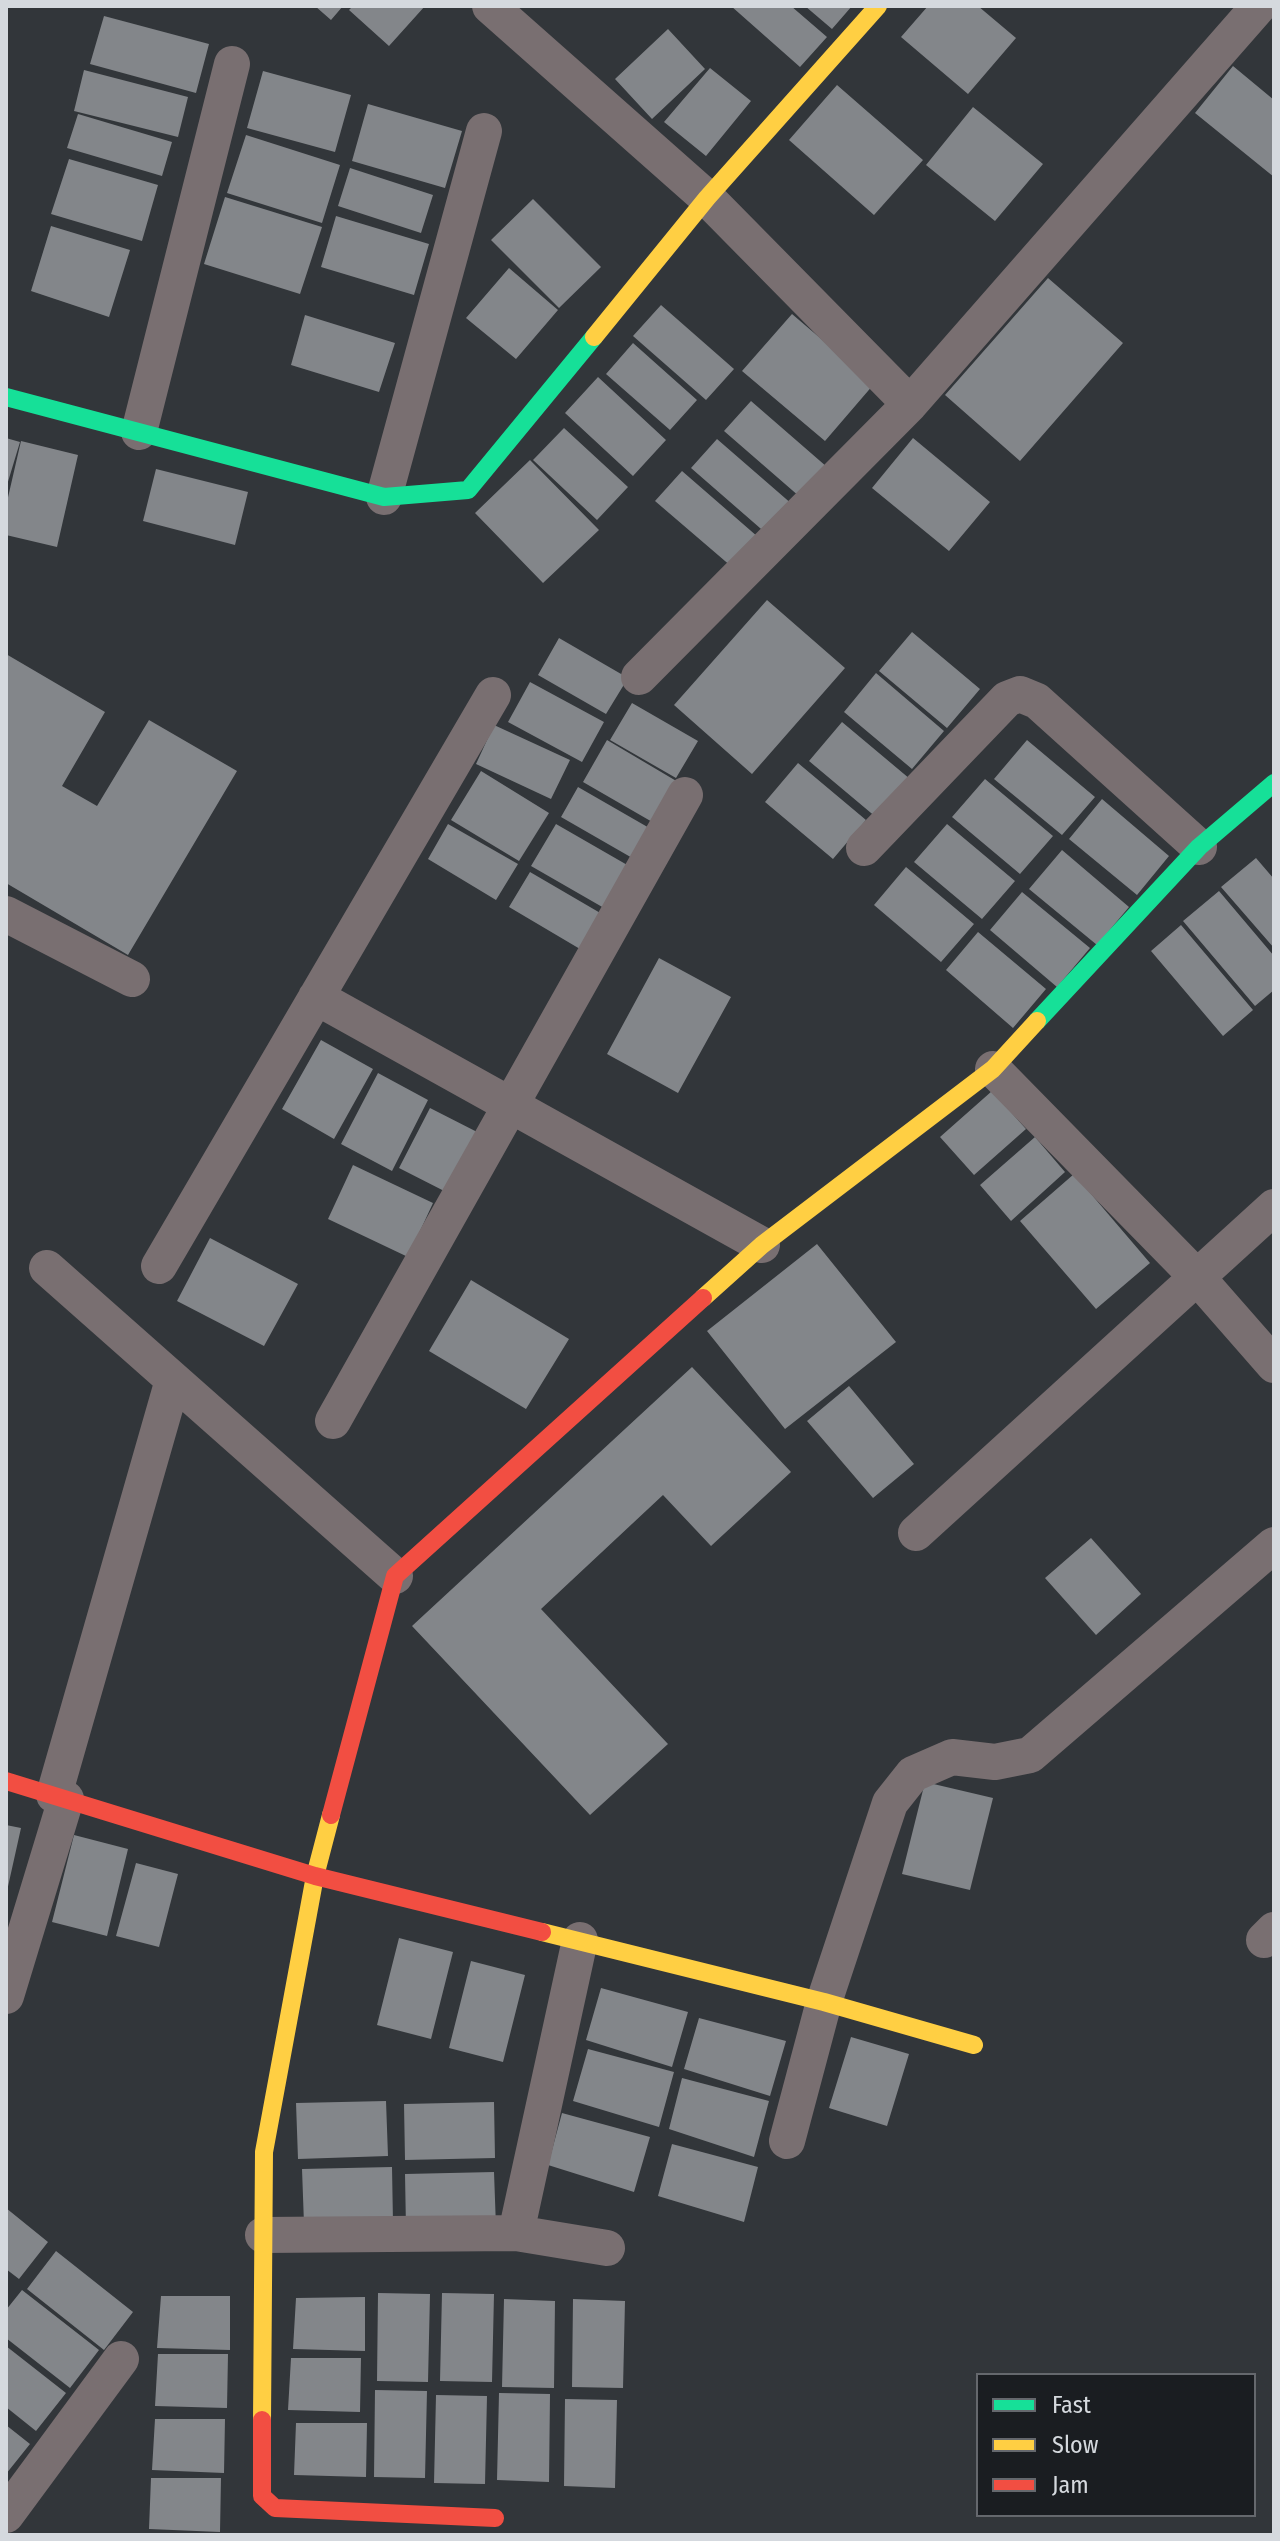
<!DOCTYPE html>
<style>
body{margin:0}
#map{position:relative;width:1280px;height:2541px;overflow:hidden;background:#32363a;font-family:"Fira Sans Condensed",sans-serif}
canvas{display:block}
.frame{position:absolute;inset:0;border:8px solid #d5d9de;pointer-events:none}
.legend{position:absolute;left:976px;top:2373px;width:280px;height:144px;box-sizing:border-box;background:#1a1d21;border:2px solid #65686d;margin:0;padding:10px 14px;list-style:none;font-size:24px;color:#d5d9de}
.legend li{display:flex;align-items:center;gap:16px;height:40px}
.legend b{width:40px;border:2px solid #65686d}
</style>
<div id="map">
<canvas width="1280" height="2541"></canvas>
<div class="frame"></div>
<ul class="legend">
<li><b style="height:10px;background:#16e098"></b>Fast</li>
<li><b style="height:10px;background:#ffcf43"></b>Slow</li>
<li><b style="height:10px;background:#f24e42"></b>Jam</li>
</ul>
</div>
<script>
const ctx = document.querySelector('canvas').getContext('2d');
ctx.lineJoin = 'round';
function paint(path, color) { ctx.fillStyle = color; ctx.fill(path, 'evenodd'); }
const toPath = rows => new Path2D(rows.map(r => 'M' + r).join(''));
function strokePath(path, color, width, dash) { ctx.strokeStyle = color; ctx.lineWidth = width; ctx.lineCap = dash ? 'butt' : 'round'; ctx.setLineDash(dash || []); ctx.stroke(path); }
paint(toPath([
 [315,6,343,6,331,20],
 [353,6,425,6,389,46,349,10],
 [731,6,791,6,827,37,800,67],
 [805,6,852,6,832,29],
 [928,6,978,6,1016,38,968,94,901,37],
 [104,16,209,44,196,93,90,64],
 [668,29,705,69,652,119,615,79],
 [1233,66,1274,100,1274,177,1195,113],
 [710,68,751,101,706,156,664,122],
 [84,70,188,97,178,137,74,111],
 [263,71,351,95,335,152,247,128],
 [837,85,923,160,874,215,789,140],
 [368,104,462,131,445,188,352,161],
 [973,107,1043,164,995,221,926,165],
 [78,114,172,142,162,176,67,148],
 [246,135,340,165,322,223,227,193],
 [69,159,158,185,142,241,51,214],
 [350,168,433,195,421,233,338,206],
 [225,197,322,227,300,294,204,264],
 [533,199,601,267,559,308,491,240],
 [336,216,429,244,414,295,321,267],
 [51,226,130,250,109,317,31,291],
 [509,268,558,310,516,359,466,318],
 [1048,278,1123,343,1020,461,945,395],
 [661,305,734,369,706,400,633,336],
 [792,314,874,384,825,441,742,371],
 [305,315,395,343,379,392,291,365],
 [633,343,697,400,670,430,606,374],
 [598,377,666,440,633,476,565,413],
 [751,401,827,467,800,497,724,431],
 [564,428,628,487,597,520,533,460],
 [6,438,20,442,7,485,6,485],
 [913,438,990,502,949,551,872,488],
 [717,439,793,505,768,535,691,468],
 [21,441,78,455,57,547,6,535,6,506],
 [530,460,599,530,543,583,475,513],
 [156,469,248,492,235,545,143,521],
 [682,471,758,537,732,567,655,501],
 [767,600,845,668,752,774,674,705],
 [912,632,980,689,947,728,879,671],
 [559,638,628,678,606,714,538,675],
 [6,654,105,712,62,786,97,806,149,720,237,771,128,955,6,883],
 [876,673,944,731,912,769,844,712],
 [530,682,604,722,582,762,508,722],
 [632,703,698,741,676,778,610,740],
 [842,722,910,779,877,818,809,761],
 [494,725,570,760,551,799,476,764],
 [607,740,678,782,654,823,583,782],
 [1027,740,1095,797,1062,835,994,779],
 [798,763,866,820,833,859,765,802],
 [481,771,549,813,519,861,451,820],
 [985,779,1053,836,1020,874,952,817],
 [578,787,651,829,634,859,561,817],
 [1102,799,1169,856,1137,895,1069,839],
 [448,824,518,864,496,900,428,859],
 [556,824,629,866,604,908,531,866],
 [947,824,1015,881,982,919,914,862],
 [1062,850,1129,907,1097,945,1029,889],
 [1256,858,1274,879,1274,948,1221,887],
 [906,867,974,924,941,962,874,905],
 [530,872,602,914,580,949,509,907],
 [1219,891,1274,956,1274,990,1255,1006,1183,921],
 [1022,892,1090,948,1057,987,990,930],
 [1181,925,1253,1010,1223,1036,1151,951],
 [978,932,1046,989,1013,1028,946,970],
 [659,958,731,997,678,1093,607,1054],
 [321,1040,373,1069,334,1139,282,1109],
 [378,1073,428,1100,392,1171,341,1144],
 [992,1091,1026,1129,974,1175,940,1137],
 [430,1108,483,1135,452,1195,399,1168],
 [1035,1137,1065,1172,1011,1221,980,1185],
 [353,1165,433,1203,408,1257,328,1219],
 [1074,1174,1150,1263,1096,1309,1020,1221],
 [210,1238,298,1284,264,1346,177,1301],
 [817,1244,896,1342,785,1429,707,1331],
 [471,1280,569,1339,526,1409,429,1351],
 [692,1367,791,1472,711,1546,663,1495,541,1609,668,1744,590,1815,412,1626],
 [849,1386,914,1464,873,1498,807,1421],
 [1091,1538,1141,1594,1096,1635,1045,1578],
 [925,1782,993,1798,970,1890,902,1874],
 [6,1825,21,1828,7,1891,6,1890],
 [74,1835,128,1849,107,1936,52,1922],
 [136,1863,178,1874,159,1947,116,1936],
 [399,1938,453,1952,431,2039,377,2025],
 [471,1961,525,1975,503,2062,449,2048],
 [601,1988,688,2012,672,2067,586,2040],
 [699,2018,786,2041,770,2096,684,2069],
 [851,2037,909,2054,887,2126,829,2108],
 [588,2049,674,2072,659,2127,573,2101],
 [682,2078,769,2101,754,2157,669,2129],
 [386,2101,388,2156,298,2159,296,2103],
 [494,2102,495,2158,405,2160,404,2104],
 [562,2113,650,2137,634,2192,548,2165],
 [672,2144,758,2167,744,2222,658,2196],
 [392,2167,393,2223,304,2224,302,2169],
 [494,2172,496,2227,406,2229,405,2174],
 [6,2208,48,2242,19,2279,6,2269],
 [56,2251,133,2312,104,2350,27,2289],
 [22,2290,99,2350,70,2388,6,2338,6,2310],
 [378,2293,430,2294,428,2382,377,2381],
 [442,2293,494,2294,492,2382,440,2381],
 [161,2296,230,2296,230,2350,157,2348],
 [365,2297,365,2351,293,2349,296,2298],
 [504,2299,555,2301,554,2388,502,2387],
 [573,2299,625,2301,623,2388,572,2387],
 [6,2346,66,2393,36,2431,6,2407],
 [158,2354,228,2354,227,2408,155,2406],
 [291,2358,361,2358,360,2412,288,2410],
 [375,2390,427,2391,425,2478,374,2477],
 [499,2393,550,2394,549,2482,497,2480],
 [436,2395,487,2396,485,2484,434,2483],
 [565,2399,617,2400,615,2488,564,2486],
 [155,2419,225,2419,224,2473,152,2470],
 [296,2423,367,2423,366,2477,294,2475],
 [6,2425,30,2444,6,2474],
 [151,2478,221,2478,220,2532,149,2529]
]), '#83868a');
strokePath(toPath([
 [490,6,707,198,910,404],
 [139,432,232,64],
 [384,497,484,131],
 [639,677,910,404,1259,6],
 [864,848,1007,699,1020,694,1037,701,1199,847],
 [6,914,132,979],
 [316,997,762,1245],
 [993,1069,1197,1277,1274,1365],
 [159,1266,493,695],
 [47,1268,395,1576],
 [333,1421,685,795],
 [916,1533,1274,1207],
 [54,1795,173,1380],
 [1264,1940,1274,1930],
 [6,1996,66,1799],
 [787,2141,824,2002,890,1803,913,1774,952,1757,995,1762,1030,1755,1274,1545],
 [516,2233,607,2248],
 [263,2235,516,2233,580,1940],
 [6,2515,121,2359]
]), '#796f71', 36);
strokePath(toPath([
 [6,397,384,497,468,490,594,337],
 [1037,1021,1199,847,1274,783]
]), '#16e098', 18);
strokePath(toPath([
 [594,337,707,198,878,6],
 [703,1298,762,1245,993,1069,1037,1021],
 [542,1932,824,2002,974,2045],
 [262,2420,264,2152,315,1876,331,1815]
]), '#ffcf43', 18);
strokePath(toPath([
 [6,1781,315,1876,542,1932],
 [331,1815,395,1576,703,1298],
 [262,2420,262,2496,275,2508,495,2518]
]), '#f24e42', 18);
</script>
